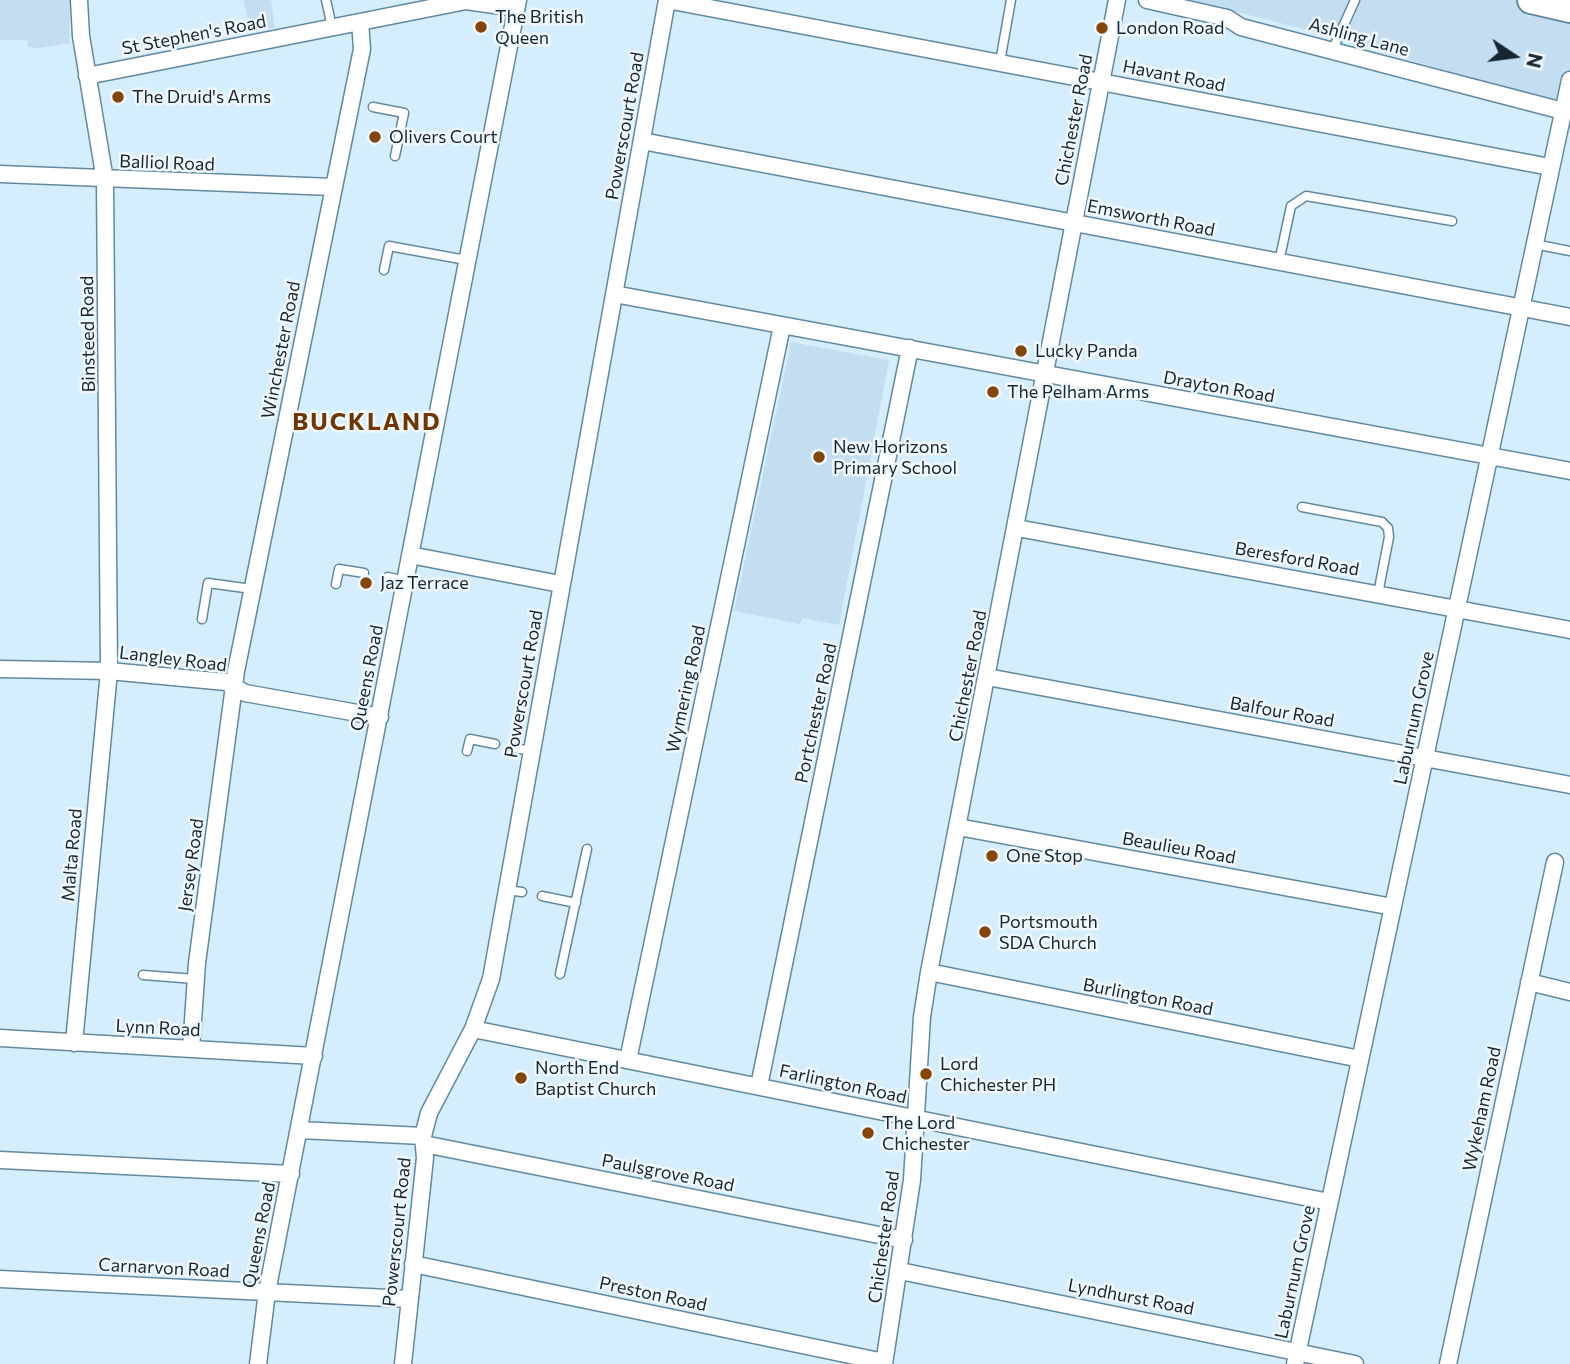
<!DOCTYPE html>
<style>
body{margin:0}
#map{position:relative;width:1570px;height:1364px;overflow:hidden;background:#d5eefe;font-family:Commissioner,sans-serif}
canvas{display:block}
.north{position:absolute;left:1479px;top:21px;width:70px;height:70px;-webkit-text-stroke:5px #f0f8fe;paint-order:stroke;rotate:103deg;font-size:19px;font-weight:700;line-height:28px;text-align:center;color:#172731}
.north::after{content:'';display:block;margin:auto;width:24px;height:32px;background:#172731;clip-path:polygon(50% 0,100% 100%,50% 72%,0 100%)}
</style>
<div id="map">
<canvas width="1570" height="1364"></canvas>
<div class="north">N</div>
</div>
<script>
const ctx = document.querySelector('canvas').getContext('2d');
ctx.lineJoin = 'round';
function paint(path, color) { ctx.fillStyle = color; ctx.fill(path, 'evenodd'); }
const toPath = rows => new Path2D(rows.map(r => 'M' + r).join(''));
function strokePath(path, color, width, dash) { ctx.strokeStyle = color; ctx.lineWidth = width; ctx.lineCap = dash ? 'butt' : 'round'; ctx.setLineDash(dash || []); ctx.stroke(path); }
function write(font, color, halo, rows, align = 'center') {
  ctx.font = font + ' Commissioner,sans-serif'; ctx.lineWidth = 5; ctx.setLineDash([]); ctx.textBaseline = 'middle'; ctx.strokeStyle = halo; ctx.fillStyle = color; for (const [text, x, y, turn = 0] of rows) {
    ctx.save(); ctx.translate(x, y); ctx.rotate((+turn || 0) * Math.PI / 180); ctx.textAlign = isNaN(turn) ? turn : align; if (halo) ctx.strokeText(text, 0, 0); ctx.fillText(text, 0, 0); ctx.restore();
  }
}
paint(toPath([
 [0,0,70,0,69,43,39,48,28,47,27,40,0,40],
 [244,0,271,0,275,27,250,32],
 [1189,0,1570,0,1570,101,1510,90,1332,36],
 [791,342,889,360,839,625,802,618,800,624,734,611]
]), '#c2def0');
const service = toPath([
 [326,0,332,27],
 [1333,49,1355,0],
 [1000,62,1011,0],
 [373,107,404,113,395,156],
 [1534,244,1570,251],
 [1279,262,1291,206,1306,196,1452,221],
 [384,270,389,246,466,260],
 [1302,507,1382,522,1388,528,1389,537,1378,594],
 [388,577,406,581],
 [336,584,339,569,364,573],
 [202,619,208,583,252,589],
 [514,748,532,751],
 [467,751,470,739,495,744],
 [507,890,522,892],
 [542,896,576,903],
 [560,974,587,849],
 [143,975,195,979]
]);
const minor = toPath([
 [667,0,1550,167],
 [1147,0,1227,18,1241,27,1563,111],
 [87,76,466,1,516,8],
 [642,141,1570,317],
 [0,174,333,187],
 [614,294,1570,471],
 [1017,528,1570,630],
 [410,555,560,584],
 [0,669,109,671,226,682,245,693,380,717],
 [987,677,1570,785],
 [958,827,1393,907],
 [929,972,1360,1059],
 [1529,982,1570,992],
 [473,1029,1329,1202],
 [0,1038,314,1056],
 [74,1043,109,671,105,180,81,36,79,0],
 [191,1049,197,963,236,671,362,49,360,22],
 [628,1060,782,326],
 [759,1086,910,348],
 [300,1130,423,1136],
 [424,1144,904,1240],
 [0,1160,291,1174],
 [413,1264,884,1362],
 [900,1271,1355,1364],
 [0,1279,409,1299],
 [258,1364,267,1292,518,0],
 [403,1364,425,1158,423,1136,429,1113,473,1029,491,979,667,0],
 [884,1364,912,1180,922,1017,929,972,1117,0],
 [1295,1364,1570,80],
 [1448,1364,1555,862]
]);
const primary = toPath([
 [1531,0,1570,9]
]);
strokePath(service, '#6289a1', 11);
strokePath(minor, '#6289a1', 19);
strokePath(primary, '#6289a1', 30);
strokePath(service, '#fff', 8);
strokePath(minor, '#fff', 16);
strokePath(primary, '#fff', 26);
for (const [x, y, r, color] of [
 [481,27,7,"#844509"],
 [1102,28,7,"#844509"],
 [118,97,7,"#844509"],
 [375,137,7,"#844509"],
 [1021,351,7,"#844509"],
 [993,392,7,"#844509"],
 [819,457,7,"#844509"],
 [366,583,7,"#844509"],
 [992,856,7,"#844509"],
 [985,932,7,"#844509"],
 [926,1074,7,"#844509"],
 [521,1078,7,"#844509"],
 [868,1133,7,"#844509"]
]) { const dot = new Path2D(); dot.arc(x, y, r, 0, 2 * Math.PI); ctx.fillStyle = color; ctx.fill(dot); strokePath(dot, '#f0f8fe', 2.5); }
write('18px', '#172731', '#f0f8fe', [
 ["The British",495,17],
 ["Queen",495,38],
 ["London Road",1116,28],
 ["The Druid's Arms",132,97],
 ["Olivers Court",389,137],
 ["Lucky Panda",1035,351],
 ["The Pelham Arms",1007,392],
 ["New Horizons",833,447],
 ["Primary School",833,468],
 ["Jaz Terrace",380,583],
 ["One Stop",1006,856],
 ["Portsmouth",999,922],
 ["SDA Church",999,943],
 ["Lord",940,1064],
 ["Chichester PH",940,1085],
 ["North End",535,1068],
 ["Baptist Church",535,1089],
 ["The Lord",882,1123],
 ["Chichester",882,1144]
], 'left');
write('18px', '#172731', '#f0f8fe', [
 ["St Stephen's Road",194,35,-11],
 ["Ashling Lane",1359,37,15],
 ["Havant Road",1174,76,11],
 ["Chichester Road",1074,120,-79],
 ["Powerscourt Road",625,126,-80],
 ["Balliol Road",167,163,2],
 ["Emsworth Road",1151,218,11],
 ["Binsteed Road",88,334,-91],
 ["Winchester Road",281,350,-79],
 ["Drayton Road",1219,387,10],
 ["Beresford Road",1297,559,10],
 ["Langley Road",173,659,7],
 ["Chichester Road",968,676,-79],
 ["Queens Road",367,678,-79],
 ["Powerscourt Road",524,684,-80],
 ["Wymering Road",686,689,-78],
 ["Balfour Road",1282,712,10],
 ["Portchester Road",816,713,-78],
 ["Laburnum Grove",1414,718,-78],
 ["Beaulieu Road",1179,848,10],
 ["Malta Road",72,855,-85],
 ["Jersey Road",191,865,-82],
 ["Burlington Road",1148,997,11],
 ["Lynn Road",158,1028,3],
 ["Farlington Road",843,1084,12],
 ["Wykeham Road",1482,1109,-78],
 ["Paulsgrove Road",668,1173,11],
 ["Powerscourt Road",397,1232,-84],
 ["Queens Road",259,1235,-79],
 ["Chichester Road",884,1237,-82],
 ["Carnarvon Road",164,1268,3],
 ["Laburnum Grove",1295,1272,-78],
 ["Preston Road",653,1294,12],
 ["Lyndhurst Road",1131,1297,11]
]);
ctx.letterSpacing = '2px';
write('bold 24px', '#6f3700', '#f0f8fe', [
 ["BUCKLAND",367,422]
]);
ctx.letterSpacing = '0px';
</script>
